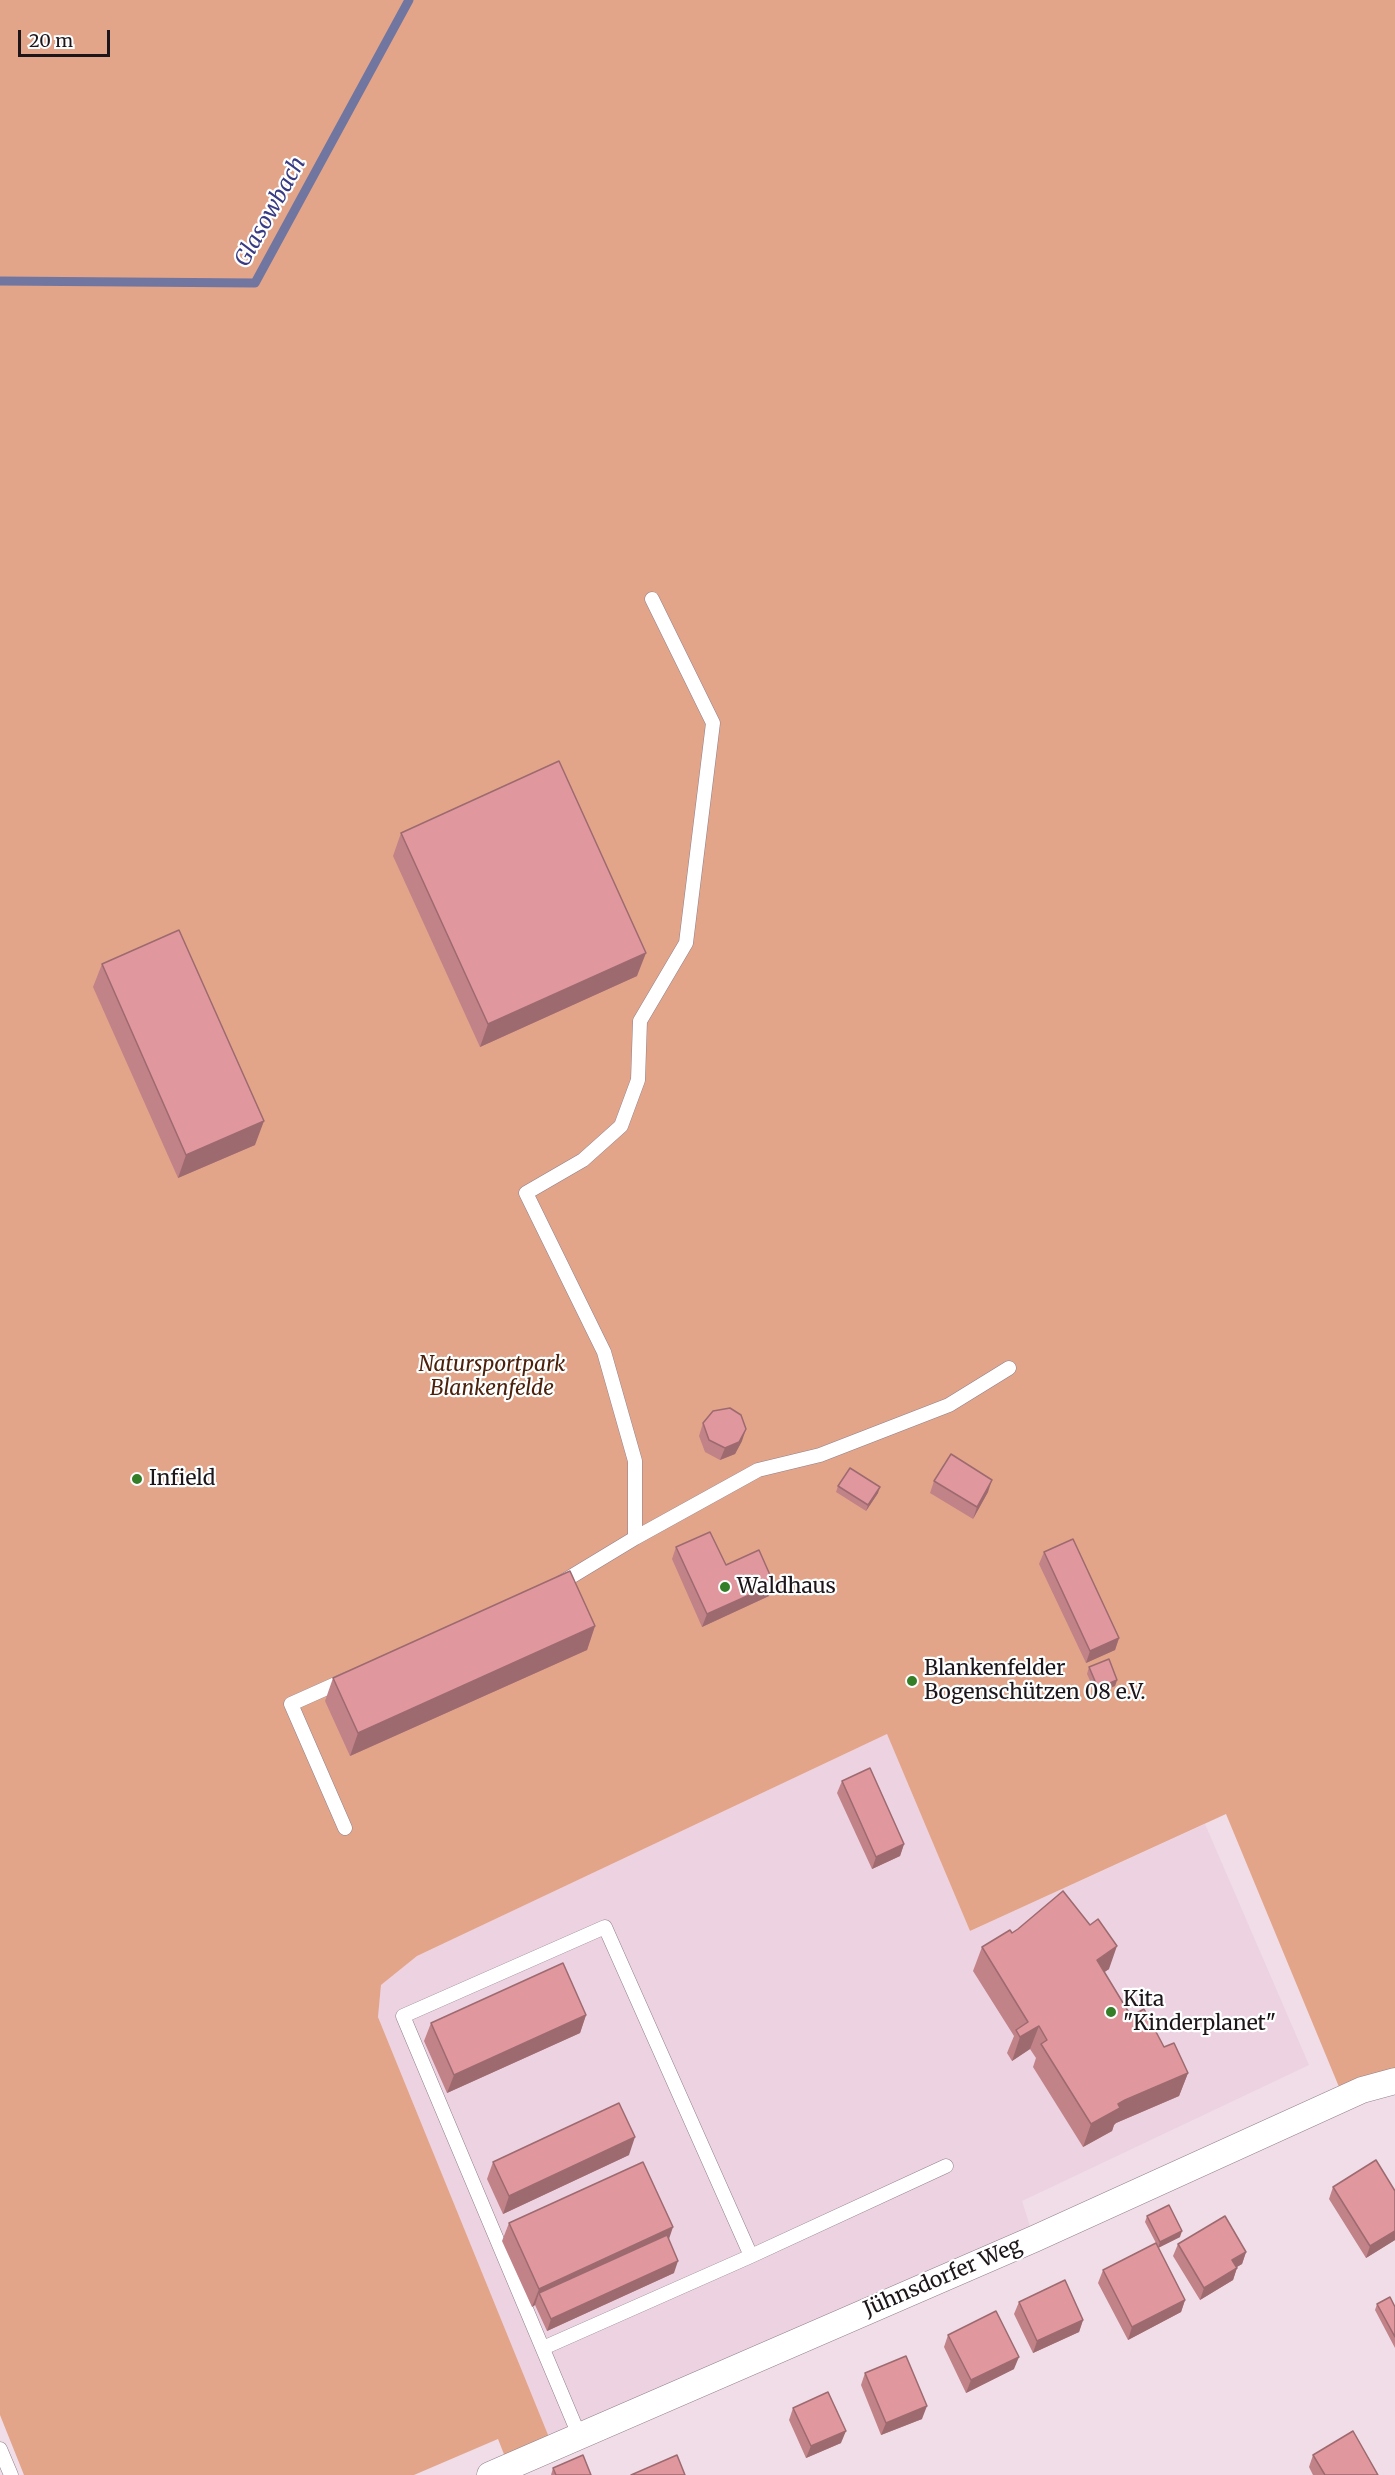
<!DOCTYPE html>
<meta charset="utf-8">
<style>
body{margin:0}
#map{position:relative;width:1395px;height:2475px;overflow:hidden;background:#f0dde8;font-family:Merriweather,serif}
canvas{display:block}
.scale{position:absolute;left:18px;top:30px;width:92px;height:27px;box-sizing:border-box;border:3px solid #1c1519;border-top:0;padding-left:8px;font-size:18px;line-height:21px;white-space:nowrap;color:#1c1519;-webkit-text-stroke:4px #fff;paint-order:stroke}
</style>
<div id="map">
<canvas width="1395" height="2475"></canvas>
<div class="scale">20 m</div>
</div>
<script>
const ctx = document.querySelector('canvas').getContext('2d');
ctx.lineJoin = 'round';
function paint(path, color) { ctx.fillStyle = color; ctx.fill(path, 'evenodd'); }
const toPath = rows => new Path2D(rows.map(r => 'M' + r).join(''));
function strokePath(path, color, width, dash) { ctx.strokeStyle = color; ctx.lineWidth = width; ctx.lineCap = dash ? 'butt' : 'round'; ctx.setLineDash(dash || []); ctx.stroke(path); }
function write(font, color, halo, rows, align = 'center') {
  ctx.font = font + ' Merriweather,serif'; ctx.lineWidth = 4.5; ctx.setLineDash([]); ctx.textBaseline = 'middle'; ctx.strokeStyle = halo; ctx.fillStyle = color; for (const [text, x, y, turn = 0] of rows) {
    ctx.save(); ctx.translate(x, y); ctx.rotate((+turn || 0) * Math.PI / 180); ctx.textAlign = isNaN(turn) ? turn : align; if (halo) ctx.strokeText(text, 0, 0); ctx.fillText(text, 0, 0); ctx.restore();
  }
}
paint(toPath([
 [887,1734,970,1931,1205,1824,1309,2065,1022,2201,1034,2239,553,2447,378,2017,381,1985,417,1956]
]), '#edd2e2');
paint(toPath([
 [0,0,1395,0,1395,2081,1344,2099,1226,1814,970,1931,887,1734,417,1956,381,1985,378,2017,553,2447,509,2467,498,2439,414,2475,24,2475,0,2415]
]), '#e3a589');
strokePath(toPath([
 [0,281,255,283,409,0]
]), '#7176a1', 9);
const service = toPath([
 [635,1538,635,1461,604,1352,526,1193,583,1160,621,1126,638,1080,640,1021,686,943,713,723,652,599],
 [559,1584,635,1538,758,1470,820,1455,949,1405,1009,1368],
 [345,1828,291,1704,347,1679],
 [543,2348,751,2256,946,2166],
 [579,2435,403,2016,605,1927,751,2256],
 [0,2449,11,2475]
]);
const minor = toPath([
 [490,2475,1034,2239,1362,2090,1395,2081]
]);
strokePath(service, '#917f89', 15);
strokePath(minor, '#917f89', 27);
strokePath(service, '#fff', 14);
strokePath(minor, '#fff', 26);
paint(toPath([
 [401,833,637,976,480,1047,393,856],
 [102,964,255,1145,178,1178,93,987],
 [703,1423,742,1441,735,1454,720,1460,705,1452,699,1436],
 [934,1481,988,1492,973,1519,930,1493],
 [838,1486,878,1493,866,1511,836,1492],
 [676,1547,726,1565,769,1596,702,1627,672,1559],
 [1044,1552,1119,1638,1115,1650,1086,1663,1039,1564],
 [595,1626,587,1650,350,1756,325,1701,333,1678],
 [1089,1667,1117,1680,1115,1686,1096,1694,1087,1674],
 [842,1781,904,1844,900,1856,872,1869,837,1793],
 [982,1947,1109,1969,1104,1972,1131,2016,1164,2047,1188,2073,1179,2096,1116,2123,1114,2125,1112,2131,1083,2147,1033,2067,1036,2058,1030,2049,1012,2061,1007,2053,1014,2036,973,1971],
 [586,2015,580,2033,447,2093,424,2041,431,2023],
 [629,2155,503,2214,487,2179,493,2162],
 [1333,2187,1395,2191,1395,2240,1366,2258,1329,2199],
 [1147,2216,1180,2237,1158,2248,1185,2300,1181,2312,1128,2340,1098,2283,1103,2270,1156,2243,1145,2222],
 [509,2223,669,2240,674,2273,547,2331,535,2305,532,2307,502,2241],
 [1178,2244,1246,2252,1242,2264,1237,2267,1233,2280,1200,2300,1173,2256],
 [1019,2302,1083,2320,1079,2332,1033,2353,1014,2314],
 [1377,2304,1395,2307,1395,2348,1375,2310],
 [948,2335,1014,2369,966,2393,944,2347],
 [865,2373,922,2419,881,2435,861,2385],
 [793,2408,841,2443,806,2458,789,2420],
 [1313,2455,1378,2475,1313,2475,1309,2467],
 [553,2468,591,2475,551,2475]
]), '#c18288');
paint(toPath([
 [646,953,637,976,480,1047,488,1024],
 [264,1121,255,1145,178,1178,186,1155],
 [746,1429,742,1441,735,1454,720,1460,725,1448],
 [992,1480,988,1492,973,1519,977,1507],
 [880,1487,878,1493,866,1511,868,1505],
 [774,1584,769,1596,702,1627,707,1614],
 [595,1626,587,1650,350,1756,358,1733],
 [1119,1638,1115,1650,1086,1663,1090,1651],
 [1117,1680,1115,1686,1096,1694,1098,1688],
 [904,1844,900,1856,872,1869,876,1857],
 [1117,1946,1109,1969,1089,1983,1097,1960],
 [586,2015,580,2033,447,2093,454,2075],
 [1039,2026,1030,2049,1012,2061,1020,2037],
 [1188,2073,1179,2096,1116,2123,1114,2125,1112,2131,1083,2147,1091,2124,1118,2104,1125,2100],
 [635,2137,629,2155,503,2214,509,2196],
 [673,2227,667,2245,539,2293,535,2305,532,2307,539,2289],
 [1182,2231,1180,2237,1158,2248,1160,2242],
 [1395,2231,1395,2240,1366,2258,1370,2246],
 [1246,2252,1242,2264,1228,2272,1232,2260],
 [678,2261,674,2273,547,2331,551,2319],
 [1237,2268,1233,2280,1200,2300,1204,2288],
 [1185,2300,1181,2312,1128,2340,1132,2327],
 [1083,2320,1079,2332,1033,2353,1037,2341],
 [1019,2357,1014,2369,966,2393,971,2380],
 [927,2406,922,2419,881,2435,886,2423],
 [846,2431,841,2443,806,2458,811,2446]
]), '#9d6a6f');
const building = toPath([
 [559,761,646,953,488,1024,401,833,559,761],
 [179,930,264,1121,186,1155,102,964,179,930],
 [730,1408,741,1415,746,1429,739,1442,725,1448,709,1440,703,1423,713,1411,730,1408],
 [951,1454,992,1480,977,1507,934,1481,951,1454],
 [850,1468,880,1487,868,1505,838,1486,850,1468],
 [710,1532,726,1565,759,1550,774,1584,707,1614,676,1547,710,1532],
 [1073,1539,1119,1638,1090,1651,1044,1552,1073,1539],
 [570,1571,595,1626,358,1733,333,1678,570,1571],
 [1109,1659,1117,1680,1098,1688,1089,1667,1109,1659],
 [870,1768,904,1844,876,1857,842,1781,870,1768],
 [1063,1891,1090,1925,1098,1919,1117,1946,1097,1960,1131,2016,1144,2009,1164,2047,1174,2043,1188,2073,1125,2100,1118,2104,1120,2108,1091,2124,1041,2044,1047,2040,1039,2026,1020,2037,1016,2030,1028,2022,982,1947,1010,1930,1012,1933,1018,1929,1063,1891],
 [563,1963,586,2015,454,2075,431,2023,563,1963],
 [619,2103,635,2137,509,2196,493,2162,619,2103],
 [1376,2160,1395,2191,1395,2231,1370,2246,1333,2187,1376,2160],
 [643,2162,673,2227,539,2289,509,2223,643,2162],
 [1169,2205,1182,2231,1160,2242,1147,2216,1169,2205],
 [1225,2216,1246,2252,1232,2260,1237,2268,1204,2288,1178,2244,1225,2216],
 [667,2235,678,2261,551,2319,539,2293,667,2235],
 [1156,2243,1185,2300,1132,2327,1103,2270,1156,2243],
 [1065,2280,1083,2320,1037,2341,1019,2302,1065,2280],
 [1390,2297,1395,2307,1395,2337,1377,2304,1390,2297],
 [996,2311,1019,2357,971,2380,948,2335,996,2311],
 [906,2356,927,2406,886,2423,865,2373,906,2356],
 [828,2392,846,2431,811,2446,793,2408,828,2392],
 [1353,2431,1378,2475,1325,2475,1313,2455,1353,2431],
 [583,2455,591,2475,556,2475,553,2468,583,2455],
 [677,2455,685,2475,631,2475,677,2455]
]);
paint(building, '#e0979e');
strokePath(building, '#9d6a6f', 1.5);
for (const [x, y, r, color] of [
 [137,1479,6,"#337e26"],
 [725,1587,6,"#337e26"],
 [912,1681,6,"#337e26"],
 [1111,2012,6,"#337e26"]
]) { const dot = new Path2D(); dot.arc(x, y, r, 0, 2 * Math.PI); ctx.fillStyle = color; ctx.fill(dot); strokePath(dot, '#fff', 2); }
write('italic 21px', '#4b210c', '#fff', [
 ["Natursportpark",492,1365],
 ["Blankenfelde",492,1389]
]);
write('21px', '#1c1519', '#fff', [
 ["Infield",149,1479],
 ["Waldhaus",737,1587],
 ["Blankenfelder",924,1669],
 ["Bogenschützen 08 e.V.",924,1693],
 ["Kita",1123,2000],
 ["\"Kinderplanet\"",1123,2024]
], 'left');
write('21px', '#1c1519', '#fff', [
 ["Jühnsdorfer Weg",943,2278,-23]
]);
write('italic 22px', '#383b83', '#fff', [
 ["Glasowbach",271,212,-61]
]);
</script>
